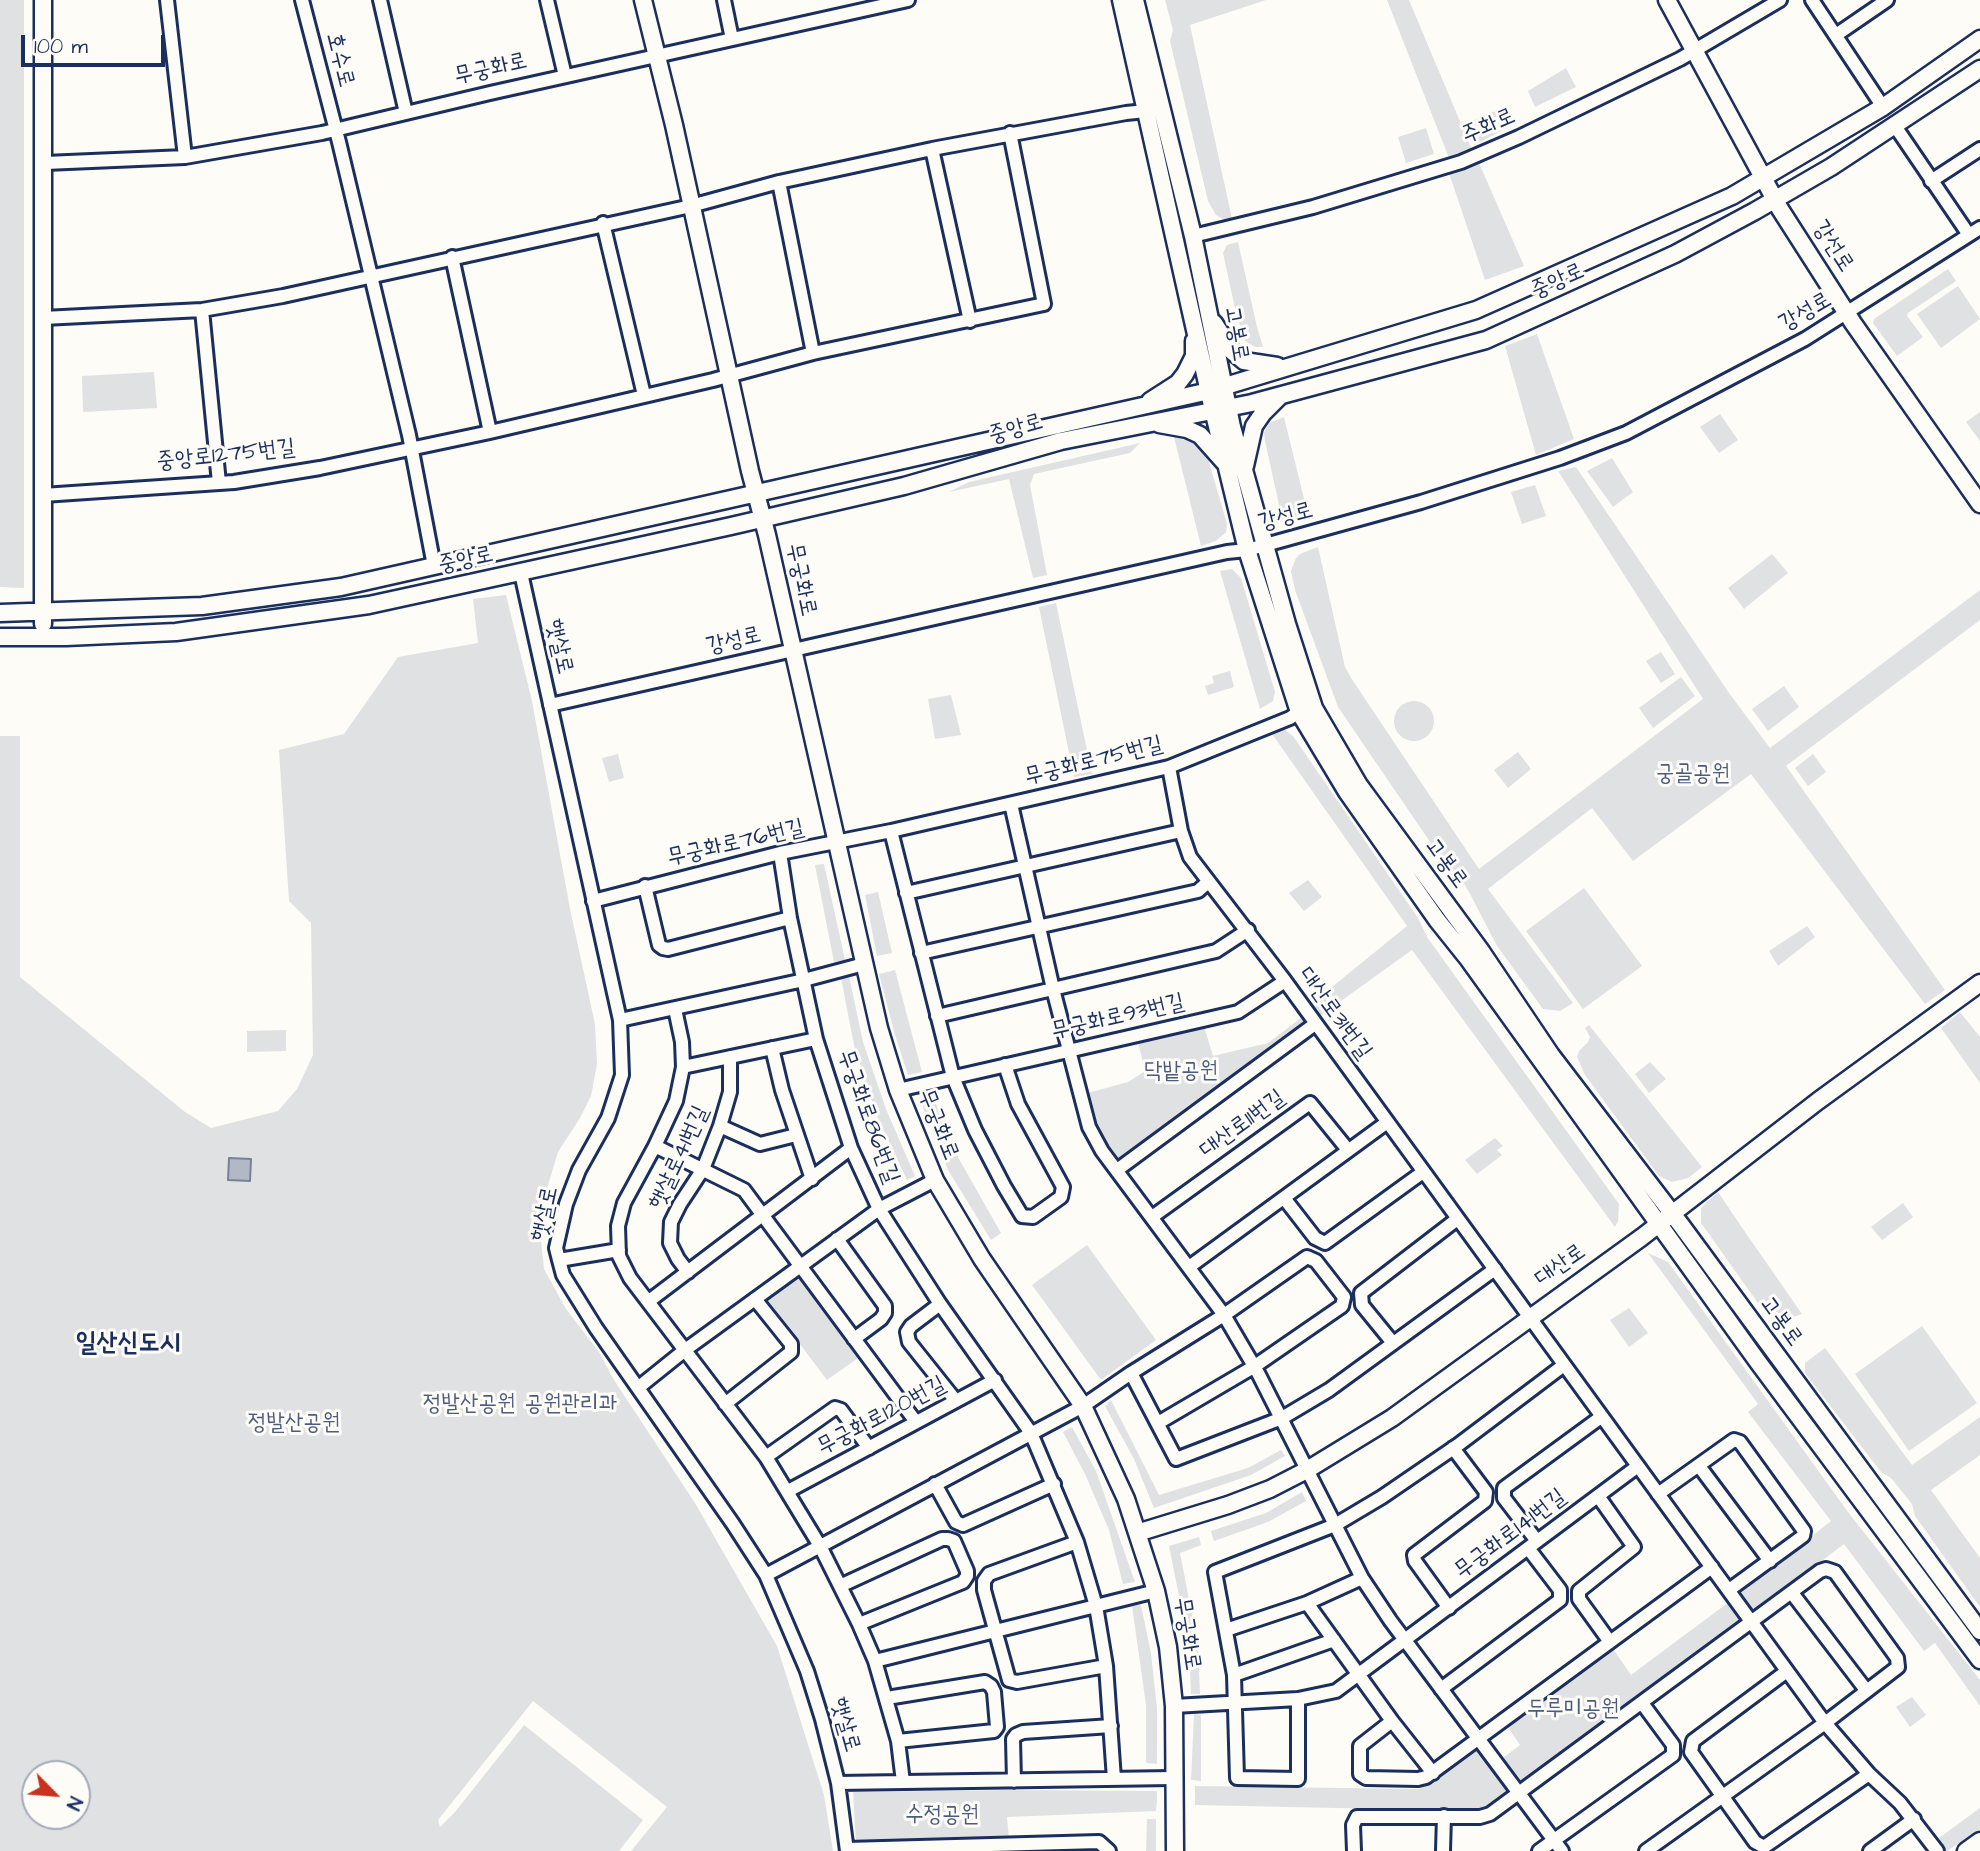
<!DOCTYPE html>
<meta charset="utf-8">
<style>
body{margin:0}
#map{position:relative;width:1980px;height:1851px;overflow:hidden;background:#fdfcf7;font-family:"Architects Daughter",sans-serif}
canvas{display:block}
.north{position:absolute;left:21px;top:1760px;width:70px;height:70px;box-sizing:border-box;background:#fdfcf7;border:2px solid #a3aaba;border-radius:50%;rotate:115deg;font-size:19px;font-weight:700;line-height:28px;text-align:center;color:#1b2f5e}
.north::after{content:'';display:block;margin:auto;width:24px;height:32px;background:#c8321e;clip-path:polygon(50% 0,100% 100%,50% 72%,0 100%)}
.scale{position:absolute;left:21px;top:35px;width:144px;height:32px;box-sizing:border-box;border:4px solid #1b2f5e;border-top:0;padding-left:9px;font-size:21px;line-height:24px;white-space:nowrap;color:#1b2f5e;-webkit-text-stroke:5px #fdfcf7;paint-order:stroke}
</style>
<div id="map">
<canvas width="1980" height="1851"></canvas>
<div class="north">N</div>
<div class="scale">100 m</div>
</div>
<script>
const ctx = document.querySelector('canvas').getContext('2d');
ctx.lineJoin = 'round';
function paint(path, color) { ctx.fillStyle = color; ctx.fill(path, 'evenodd'); }
const toPath = rows => new Path2D(rows.map(r => 'M' + r).join(''));
function strokePath(path, color, width, dash) { ctx.strokeStyle = color; ctx.lineWidth = width; ctx.lineCap = dash ? 'butt' : 'round'; ctx.setLineDash(dash || []); ctx.stroke(path); }
function write(font, color, halo, rows, align = 'center') {
  ctx.font = font + ' "Architects Daughter","Poor Story",sans-serif'; ctx.lineWidth = 6; ctx.setLineDash([]); ctx.textBaseline = 'middle'; ctx.strokeStyle = halo; ctx.fillStyle = color; for (const [text, x, y, turn = 0] of rows) {
    ctx.save(); ctx.translate(x, y); ctx.rotate((+turn || 0) * Math.PI / 180); ctx.textAlign = isNaN(turn) ? turn : align; if (halo) ctx.strokeText(text, 0, 0); ctx.fillText(text, 0, 0); ctx.restore();
  }
}
paint(toPath([
 [0,0,24,0,24,588,0,587],
 [1165,0,1266,0,1190,25,1232,219,1223,219,1216,215,1208,201,1170,41,1173,30],
 [1387,0,1409,0,1472,150,1449,158],
 [1566,68,1576,87,1535,107,1528,91],
 [1505,107,1513,125,1474,145,1465,124],
 [1426,128,1434,154,1406,163,1398,137],
 [1479,163,1524,266,1485,280,1449,173],
 [1238,242,1257,327,1263,347,1255,347,1245,341,1236,313,1223,253,1227,245],
 [1948,269,1956,281,1908,313,1907,316,1923,337,1897,356,1873,323,1874,319],
 [1958,286,1980,319,1941,348,1917,314],
 [1537,334,1574,439,1536,455,1505,346],
 [154,372,157,408,83,412,82,376],
 [1980,412,1980,441,1966,422],
 [1720,414,1738,440,1719,453,1700,427],
 [1284,417,1309,519,1293,523,1284,520,1281,514,1265,441,1264,433,1269,423],
 [1174,437,1190,438,1197,441,1207,455,1227,524,1226,532,1216,541,1201,546],
 [1140,443,1130,453,1034,474,1030,485,1047,575,1033,578,1009,479,949,492,969,482],
 [1612,458,1633,492,1613,507,1587,471],
 [1576,467,1729,693,1770,748,1980,590,1980,620,1786,766,1945,990,1925,1004,1751,774,1633,861,1592,808,1488,889,1573,1003,1560,1011,1543,1009,1497,946,1469,892,1463,882,1454,877,1338,707,1295,590,1291,571,1296,558,1300,554,1318,547,1345,667,1351,678,1479,869,1703,699,1558,471],
 [1535,485,1546,516,1522,524,1511,492],
 [1772,554,1788,573,1744,609,1728,588],
 [1232,569,1241,578,1275,692,1273,701,1260,709,1220,571],
 [506,595,532,701,570,909,595,1024,597,1064,591,1096,580,1118,558,1152,545,1195,540,1231,544,1269,566,1309,599,1352,614,1380,695,1503,777,1646,824,1795,833,1851,631,1851,667,1807,533,1701,438,1820,440,1827,455,1812,524,1725,643,1820,619,1851,0,1851,0,736,20,736,20,977,185,1112,211,1128,278,1111,297,1089,313,1055,311,923,289,901,279,750,344,734,398,657,478,643,473,599],
 [35,1774,77,1774,77,1816,35,1816],
 [1056,603,1092,774,1074,777,1039,607],
 [1661,652,1675,674,1661,683,1646,661],
 [1230,671,1234,687,1208,695,1205,686,1214,683,1212,676],
 [1681,677,1695,696,1653,728,1639,708],
 [1784,686,1799,707,1768,731,1752,709],
 [951,695,961,735,935,739,928,699],
 '1394 721a20 20 0 1 1 40 0a20 20 0 1 1-40 0Z',
 [1284,729,1293,736,1418,918,1427,937,1619,1204,1618,1221,1615,1227,1412,950,1320,1016,1316,1011,1311,1004,1407,926,1270,731],
 [1518,752,1531,769,1508,788,1494,770],
 [618,754,624,778,609,782,602,758],
 [1813,754,1826,772,1808,786,1795,768],
 [824,864,845,960,834,962,815,865],
 [1308,880,1322,897,1304,911,1289,893],
 [1584,888,1642,966,1583,1009,1526,931],
 [878,892,892,953,877,956,865,895],
 [1807,926,1815,937,1778,966,1769,951],
 [895,970,922,1072,908,1075,895,1035,879,974],
 [849,976,863,1042,886,1109,915,1176,907,1180,876,1114,854,1045,841,978],
 [1960,1012,1980,1037,1980,1083,1941,1028],
 [1302,1017,1308,1025,1118,1163,1092,1125,1084,1094,1128,1082,1145,1071,1137,1038,1203,1023,1213,1056,1268,1043],
 [1589,1025,1702,1167,1688,1178,1672,1182,1659,1176,1585,1075,1577,1057,1579,1051,1588,1042,1590,1037,1585,1028],
 [286,1030,286,1051,247,1052,247,1031],
 [1650,1062,1666,1079,1649,1093,1635,1074],
 [931,1091,955,1152,1001,1233,991,1240,948,1170,924,1111,920,1094],
 [1495,1138,1503,1146,1497,1150,1502,1155,1477,1174,1465,1160],
 [1718,1192,1743,1229,1802,1314,1785,1320,1774,1318,1765,1313,1701,1223,1701,1208],
 [1903,1203,1913,1217,1882,1240,1871,1227],
 [1087,1245,1156,1340,1101,1380,1032,1285],
 [1648,1253,1668,1262,1848,1512,1980,1680,1980,1706,1935,1643,1924,1651,1844,1544,1752,1614,1739,1594,1831,1521,1748,1412,1758,1404],
 [797,1274,861,1356,827,1380,765,1298],
 [1629,1308,1648,1333,1629,1347,1610,1320],
 [1922,1326,1977,1403,1909,1451,1855,1374],
 [1825,1348,1912,1465,1980,1417,1980,1455,1931,1490,1980,1558,1980,1607,1915,1516,1912,1504,1891,1478,1881,1472,1805,1373,1805,1363],
 [1111,1400,1159,1495,1248,1468,1281,1450,1285,1456,1251,1475,1154,1508,1134,1459,1105,1406],
 [1072,1427,1096,1471,1135,1582,1123,1584,1109,1530,1085,1474,1063,1432],
 [1302,1492,1306,1501,1268,1522,1214,1541,1211,1531,1266,1513],
 [1199,1537,1201,1545,1180,1553,1198,1646,1200,1694,1191,1694,1189,1646,1169,1546],
 [1729,1602,1742,1620,1520,1785,1500,1760,1520,1745,1505,1723,1611,1646,1631,1675],
 [1141,1605,1151,1653,1157,1708,1157,1764,1146,1763,1146,1705,1132,1606],
 [1912,1697,1926,1715,1910,1727,1896,1707],
 [1194,1714,1201,1715,1201,1781,1191,1780],
 [1478,1750,1511,1790,1490,1807,1477,1811,1195,1805,1195,1786,1419,1789,1437,1779],
 [1007,1790,1157,1791,1157,1799,1156,1811,1007,1817,1009,1839,856,1844,853,1792],
 [1980,1808,1980,1829,1947,1851,1939,1838],
 [1147,1819,1156,1819,1156,1851,1146,1851]
]), '#e0e1e3');
const water = toPath([
 [229,1158,251,1159,250,1181,228,1180,229,1158]
]);
paint(water, '#b3b8c5');
strokePath(water, '#76819c', 2);
const minor = toPath([
 [167,0,185,157],
 [302,0,339,142,409,435,434,566],
 [380,0,406,113],
 [547,0,565,76],
 [724,0,732,39],
 [1812,0,1883,107],
 [1836,35,1887,0],
 [1895,126,1969,235],
 [932,149,970,321],
 [45,163,185,157,322,133,490,93,908,0],
 [1931,181,1980,149],
 [779,182,813,353],
 [603,223,644,395],
 [1193,236,1313,207,1461,162,1519,137,1680,59,1780,0],
 [452,257,490,432],
 [202,310,219,483],
 [43,318,202,310,283,296,691,206,779,182,932,149,1126,113,1146,111],
 [43,495,234,482,320,468,490,432,713,380,813,353,1044,304,1010,133],
 [521,573,620,1020,622,1075,608,1118,579,1170,566,1204,556,1248,559,1260,563,1275,596,1328,733,1524,766,1575,807,1671,822,1719,838,1783,847,1851],
 [550,705,1227,552,1247,550,1421,502,1560,458,1626,433,1805,339,1980,228],
 [1169,767,1181,831,1190,857,1285,981,1825,1723,1869,1774,1900,1803,1937,1851],
 [1011,804,1053,989,1089,1127,1102,1151,1224,1315,1258,1373,1362,1578,1390,1620,1562,1851],
 [891,831,953,1077,975,1130,1004,1186,1022,1216,1033,1217,1061,1197,1063,1187,1018,1104,1005,1065],
 [780,853,790,918,816,1039,851,1148,879,1209,895,1234,940,1304,1031,1433,1077,1542,1096,1606,1106,1666,1114,1779],
 [645,886,659,945,663,948,668,949,790,918],
 [906,893,1181,831],
 [593,901,780,853,891,831,1169,767,1290,718,1299,712],
 [921,953,1198,891,1208,882],
 [675,1009,682,1042,683,1067,676,1101,655,1146,624,1203,618,1226,619,1256,630,1278,766,1457,820,1546,859,1624,875,1661,898,1741,903,1782],
 [937,1016,1216,951,1248,930],
 [620,1020,804,980,864,964],
 [772,1048,782,1090,812,1179],
 [683,1067,816,1039],
 [898,1090,1238,1012,1285,981],
 [720,1126,760,1144,796,1135],
 [655,1146,744,1190,916,1422],
 [1117,1170,1315,1024],
 [1284,1198,1315,1238,1325,1243,1423,1172],
 [1152,1217,1310,1103,1348,1150],
 [837,1239,885,1306,885,1313,881,1319,854,1339],
 [559,1260,619,1250],
 [1189,1267,1386,1123],
 [688,1272,678,1259,670,1243,671,1222,680,1204,703,1169,720,1126,730,1092,730,1057],
 [649,1301,851,1148],
 [940,1304,911,1326,907,1332,909,1342,956,1401],
 [1393,1343,1362,1305,1361,1293,1456,1220],
 [639,1387,685,1350,879,1209,935,1180],
 [725,1404,791,1352,791,1344,755,1299],
 [1158,1423,1255,1366,1342,1306,1344,1297,1316,1261,1307,1257,1224,1315,1131,1373,1176,1459,1282,1418,1329,1390,1495,1269],
 [766,1457,835,1408,841,1410,869,1448],
 [1699,1466,1770,1561],
 [935,1484,956,1522,963,1525,1054,1484],
 [788,1491,995,1380],
 [1658,1494,1734,1440,1740,1442,1804,1531,1803,1536,1729,1590],
 [1598,1496,1634,1547,1579,1591,1579,1599,1610,1642],
 [1537,1541,1504,1498,1504,1488,1601,1417],
 [1077,1542,989,1574,984,1581,984,1590,1009,1680,1017,1682,1106,1666],
 [766,1575,1083,1406,1131,1373],
 [840,1586,942,1539,948,1539,954,1541,967,1571,967,1576,963,1582,859,1624],
 [1792,1593,1866,1690],
 [1307,1603,1392,1721,1433,1773],
 [1449,1608,1415,1561,1414,1555,1485,1501,1486,1492,1453,1448],
 [1226,1630,1307,1603,1362,1578],
 [875,1661,1156,1591],
 [1787,1671,1693,1741,1691,1752,1755,1842,1764,1847,1869,1774],
 [1234,1675,1334,1640],
 [1441,1689,1560,1600,1560,1590,1528,1548],
 [887,1698,985,1682,991,1686,994,1692,997,1727,994,1731,898,1741],
 [1298,1699,1298,1779,1237,1778,1234,1675,1215,1572,1335,1525,1382,1497,1458,1445,1564,1365],
 [1174,1706,1298,1699,1336,1691,1638,1466],
 [1392,1721,1360,1746,1360,1774,1366,1778,1418,1779,1426,1777,1712,1567],
 [1014,1781,1013,1739,1016,1735,1023,1732,1111,1726],
 [838,1783,1173,1778],
 [847,1849,1099,1842,1109,1851],
 [1354,1851,1353,1825,1357,1817,1480,1817,1490,1814,1820,1571,1826,1569,1835,1572,1897,1658,1898,1667,1825,1723,1646,1851],
 [1443,1851,1444,1816],
 [1539,1851,1673,1755,1673,1745,1642,1703],
 [1870,1851,1914,1819]
]);
const major = toPath([
 [43,0,43,624],
 [643,0,674,125,750,471,767,535,879,1028,898,1090,935,1180,982,1259,1083,1406,1126,1499,1156,1591,1168,1647,1174,1706,1175,1851],
 [1121,0,1213,410,1247,550,1299,712,1347,792,1437,920,1469,960,1758,1362,1980,1660],
 [1135,0,1193,236,1232,427,1287,624,1314,708,1359,785,1481,951,1551,1055,1681,1225,1980,1631],
 [1667,0,1780,209,1853,323,1980,504],
 [1214,323,1232,351,1244,361,1277,366],
 [1150,401,1178,383,1185,374,1194,356,1194,341],
 [1159,424,1187,429,1200,435,1224,462],
 [1245,466,1254,426,1263,413,1279,397],
 [0,613,202,606,341,587,1209,391,1476,310,1732,196,1883,107,1980,39],
 [0,637,66,637,176,632,369,605,731,526,904,486,1061,441,1252,403,1486,340,1675,254,1755,211,1831,167,1980,69],
 [1137,1533,1228,1505,1270,1489,1307,1470,1392,1418,1642,1237,1818,1101,1980,983],
 [1966,1851,1980,1841]
]);
strokePath(minor, '#1b2f5e', 18);
strokePath(major, '#1b2f5e', 21);
strokePath(minor, '#fdfcf7', 12);
strokePath(major, '#fdfcf7', 16);
write('23px', '#1b2f5e', '#fdfcf7', [
 ["호수로",339,60,76],
 ["무궁화로",491,70,-13],
 ["주화로",1489,127,-24],
 ["강선로",1832,247,57],
 ["중앙로",1558,282,-24],
 ["강성로",1806,313,-30],
 ["고봉로",1235,334,80],
 ["중앙로",1016,430,-16],
 ["중앙로1275번길",226,456,-6],
 ["강성로",1286,518,-15],
 ["중앙로",466,561,-12],
 ["무궁화로",800,580,78],
 ["강성로",734,642,-13],
 ["햇살로",558,647,77],
 ["무궁화로75번길",1094,762,-14],
 ["무궁화로76번길",736,844,-13],
 ["고봉로",1445,864,54],
 ["대산로31번길",1334,1014,54],
 ["무궁화로93번길",1118,1018,-13],
 ["무궁화로86번길",867,1117,70],
 ["무궁화로",937,1125,68],
 ["대산로11번길",1243,1125,-36],
 ["햇살로41번길",680,1158,-65],
 ["햇살로",546,1214,-78],
 ["대산로",1561,1266,-35],
 ["고봉로",1780,1322,54],
 ["무궁화로120번길",882,1417,-28],
 ["무궁화로141번길",1511,1535,-37],
 ["무궁화로",1186,1634,81],
 ["햇살로",844,1725,74]
]);
write('23px', '#4c5c7f', '#fdfcf7', [
 ["궁골공원",1693,775],
 ["닥밭공원",1181,1072],
 ["정발산공원 공원관리과",520,1405],
 ["정발산공원",294,1424],
 ["두루미공원",1573,1710],
 ["수정공원",942,1816]
]);
write('bold 26px', '#1b2f5e', '#fdfcf7', [
 ["일산신도시",128,1345]
]);
</script>
